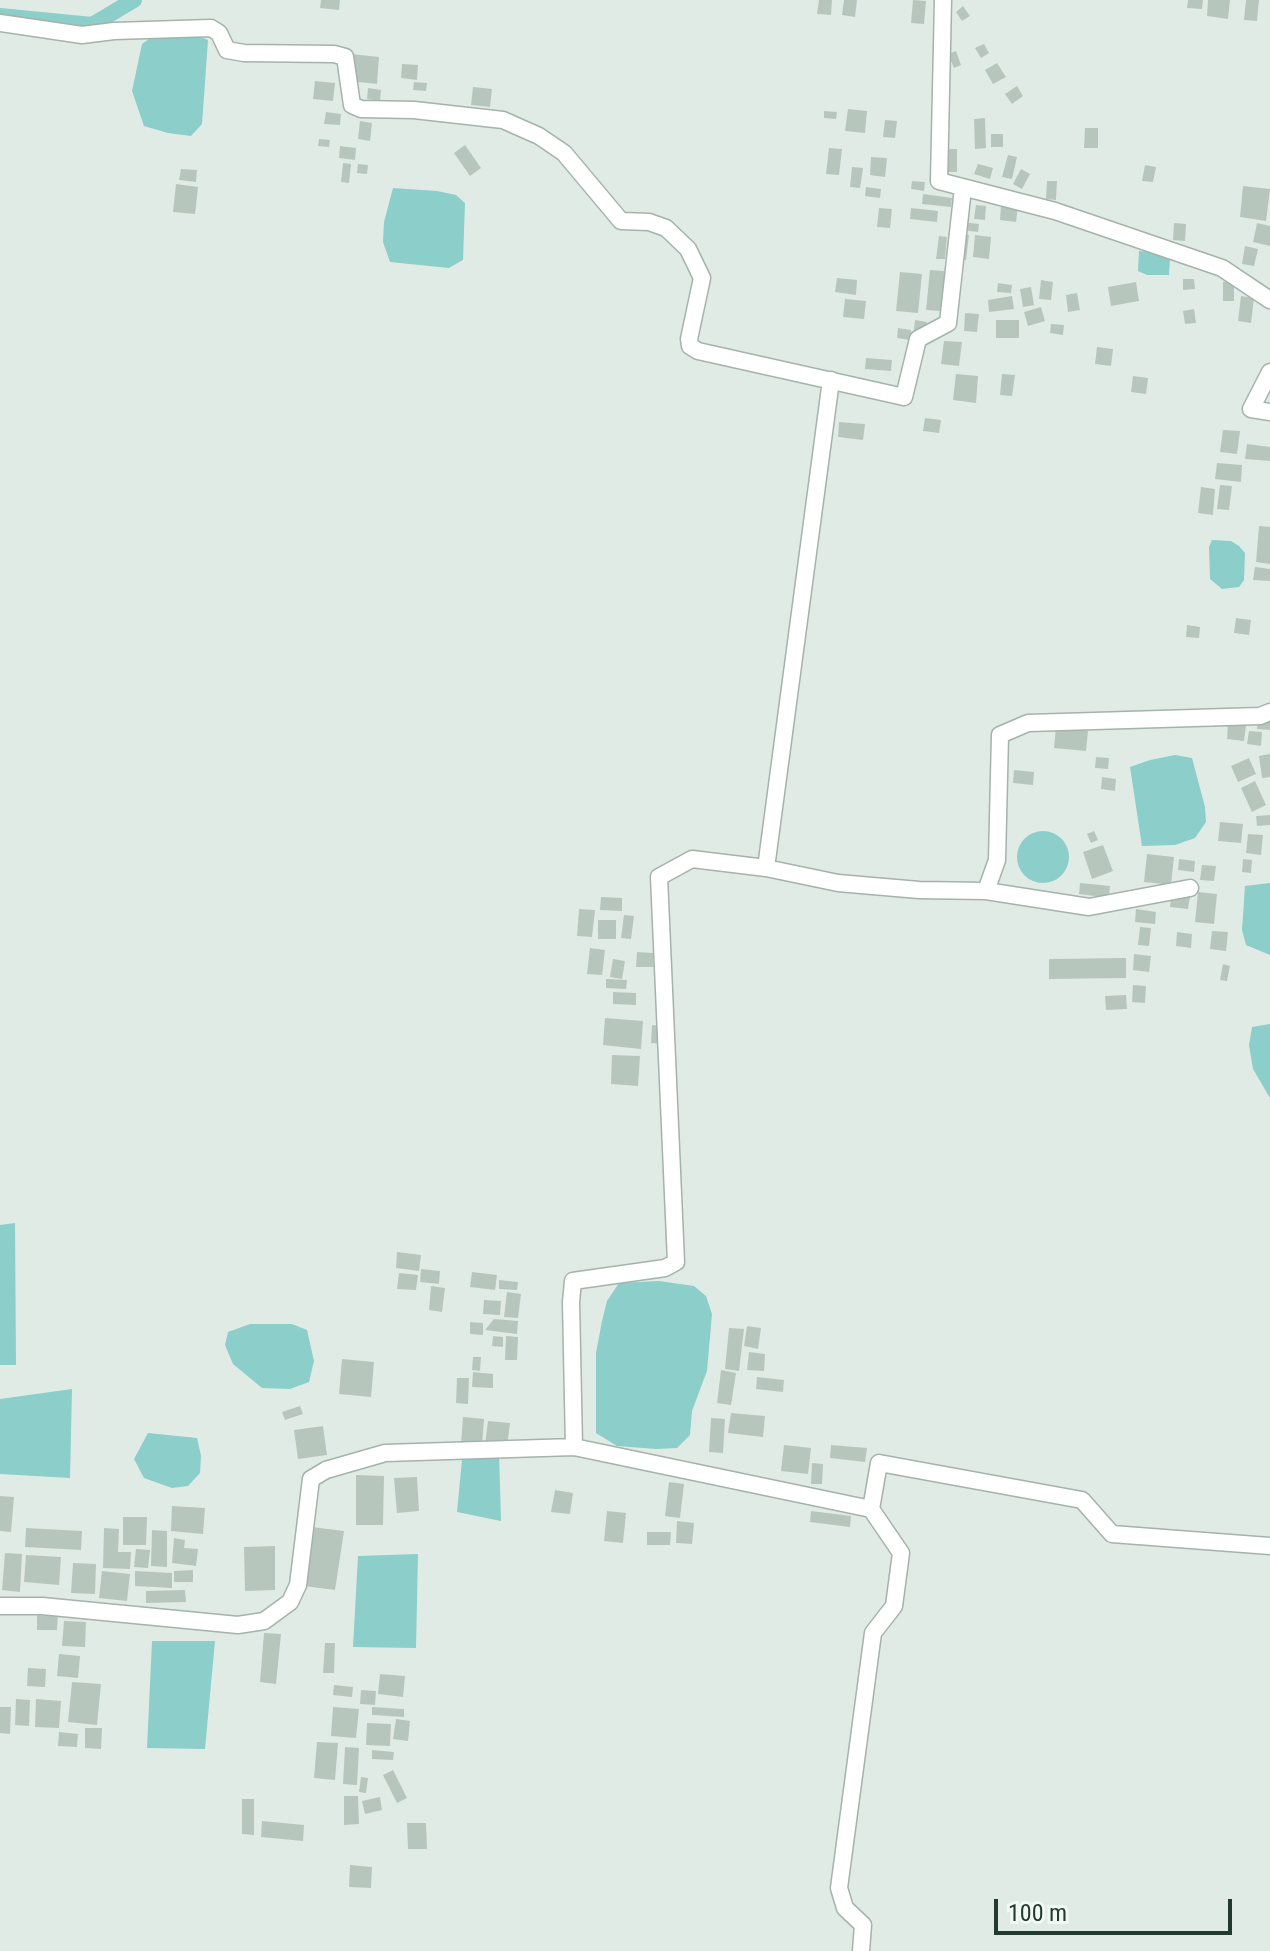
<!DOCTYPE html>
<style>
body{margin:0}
#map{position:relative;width:1270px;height:1951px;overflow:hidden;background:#e1ebe5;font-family:"Roboto Condensed",sans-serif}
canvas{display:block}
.scale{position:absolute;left:994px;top:1899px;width:238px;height:36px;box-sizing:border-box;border:4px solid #223b2f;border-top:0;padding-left:10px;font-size:24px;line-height:28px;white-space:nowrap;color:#223b2f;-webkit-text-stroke:6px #f2f8f3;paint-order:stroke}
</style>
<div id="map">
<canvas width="1270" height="1951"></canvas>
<div class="scale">100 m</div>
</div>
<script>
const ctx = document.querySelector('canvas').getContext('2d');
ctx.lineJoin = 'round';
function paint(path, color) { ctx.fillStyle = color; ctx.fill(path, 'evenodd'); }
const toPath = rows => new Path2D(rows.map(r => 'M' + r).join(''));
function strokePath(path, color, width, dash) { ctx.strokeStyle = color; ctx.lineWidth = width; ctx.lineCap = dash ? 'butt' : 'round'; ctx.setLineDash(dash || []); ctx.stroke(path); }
paint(toPath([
 [196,35,208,40,202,124,191,136,168,133,144,126,132,91,142,44,149,39],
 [393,188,437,191,456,195,465,203,463,260,449,268,390,262,383,242,384,222],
 [1139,251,1165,253,1170,258,1169,275,1147,275,1138,271],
 [1212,540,1231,541,1239,546,1245,553,1244,580,1239,587,1222,589,1210,579,1209,547],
 [1175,755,1192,758,1205,807,1206,822,1195,838,1175,845,1142,846,1130,767,1150,760],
 '1017 857a26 26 0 1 1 52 0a26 26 0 1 1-52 0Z',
 [1270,883,1270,955,1246,945,1242,930,1245,886],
 [1270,1024,1270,1098,1253,1069,1249,1045,1252,1027],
 [15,1223,16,1365,0,1365,0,1225],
 [659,1281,694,1286,706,1296,712,1314,707,1371,692,1411,690,1435,677,1448,656,1449,617,1446,596,1433,596,1353,602,1321,607,1301,619,1283],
 [250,1324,292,1324,307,1330,314,1361,309,1382,290,1389,262,1388,233,1364,225,1345,228,1332],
 [72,1389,70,1478,0,1474,0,1399],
 [148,1433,197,1438,201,1456,200,1473,188,1486,172,1488,144,1478,134,1459],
 [499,1453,501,1521,457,1512,462,1460],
 [418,1554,416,1648,353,1647,358,1556],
 [152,1641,215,1641,205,1749,147,1748]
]), '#8bceca');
strokePath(toPath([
 [0,16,92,25,134,0]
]), '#8bceca', 16);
paint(toPath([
 [321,0,340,0,339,10,320,8],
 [819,0,832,0,831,15,817,14],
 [844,0,857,0,855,17,842,15],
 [913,0,926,1,924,24,911,23],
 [1188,0,1203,0,1202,9,1187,8],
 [1208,0,1230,0,1228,19,1207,16],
 [1246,0,1259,0,1257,21,1244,20],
 [963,6,970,16,962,21,956,12],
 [984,44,989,53,981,58,975,48],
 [956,51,961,65,954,68,948,54],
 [351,54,379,57,377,84,349,81],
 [997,63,1006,77,993,84,985,70],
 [402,64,418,65,417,80,401,78],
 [315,81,335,83,333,101,313,99],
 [414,82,427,83,426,91,413,90],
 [1017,86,1023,96,1012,104,1005,94],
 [473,87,492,89,490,107,471,105],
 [368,88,381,90,380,101,367,99],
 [848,109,867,111,865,133,845,131],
 [824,111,837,112,836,119,824,118],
 [326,112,341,114,340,125,324,124],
 [985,118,986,148,975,149,974,119],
 [885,120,897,121,895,138,883,137],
 [360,121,372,123,370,141,358,139],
 [1085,128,1098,128,1098,148,1084,148],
 [991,134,1003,134,1003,147,991,147],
 [319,139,330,140,329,147,318,146],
 [465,145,481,168,470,176,454,153],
 [340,146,356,148,355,160,339,158],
 [829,148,842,149,839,175,826,174],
 [944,149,957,149,957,172,944,172],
 [1008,155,1017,157,1012,179,1002,177],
 [871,157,887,158,885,177,870,175],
 [343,163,351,164,349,183,341,182],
 [358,164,368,165,367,174,357,173],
 [978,164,993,168,990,179,974,174],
 [1145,165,1156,167,1153,182,1142,181],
 [852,167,863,168,860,188,850,187],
 [181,169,197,170,196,182,179,180],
 [1021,169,1030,174,1022,189,1013,184],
 [912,181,925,182,924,191,911,189],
 [1047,181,1057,181,1056,200,1046,199],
 [176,184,198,187,195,214,173,212],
 [1243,186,1270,189,1266,221,1240,217],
 [866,187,881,189,880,198,865,196],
 [923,194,952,198,951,207,922,204],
 [1001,204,1018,206,1016,222,1000,220],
 [976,205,986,206,985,220,974,219],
 [879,208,892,209,890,228,877,227],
 [911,208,938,211,937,222,910,219],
 [962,222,979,224,978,232,962,230],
 [1174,223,1186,224,1185,241,1173,240],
 [1257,223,1270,226,1270,246,1253,242],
 [960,234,969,235,966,260,958,259],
 [975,235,991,237,989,259,973,257],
 [939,236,947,237,945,259,936,259],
 [1245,246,1258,249,1254,266,1242,264],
 [930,270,945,271,941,311,926,310],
 [900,272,922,274,918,313,896,311],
 [837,278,857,280,856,295,835,292],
 [1183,279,1194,279,1195,289,1183,290],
 [1041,280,1053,282,1051,300,1039,299],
 [1234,281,1234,301,1223,301,1223,282],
 [1136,282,1139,301,1111,306,1108,287],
 [998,283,1012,285,1011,293,997,292],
 [1031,287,1034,305,1023,307,1020,289],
 [1077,293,1080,310,1068,312,1066,295],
 [1012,296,1014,309,989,312,988,300],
 [1241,296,1254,298,1251,323,1238,321],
 [845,299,866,301,864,319,843,317],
 [1041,307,1045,321,1028,326,1024,312],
 [1194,309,1196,323,1185,324,1183,311],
 [965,313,979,314,977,332,964,331],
 [915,320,927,322,926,331,914,330],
 [996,320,1019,320,1019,338,996,338],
 [1051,324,1064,325,1063,335,1050,333],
 [898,328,911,330,910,340,897,338],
 [944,341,962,342,959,366,941,364],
 [1097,347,1113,349,1111,366,1095,364],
 [866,358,892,360,891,371,865,369],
 [956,374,978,376,976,403,953,400],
 [1002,374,1015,375,1012,396,1000,395],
 [1133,376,1148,378,1146,394,1131,392],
 [925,418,941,420,939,433,923,431],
 [839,422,865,424,863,440,838,437],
 [1223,430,1240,431,1237,454,1220,452],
 [1247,444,1270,447,1270,461,1245,459],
 [1217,463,1242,465,1241,482,1215,479],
 [1220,485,1232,486,1229,510,1217,509],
 [1201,487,1215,489,1213,515,1198,513],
 [1259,526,1270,527,1270,564,1256,562],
 [1255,567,1270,569,1270,581,1253,580],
 [1236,618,1251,620,1249,635,1234,633],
 [1187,625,1200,627,1199,638,1186,637],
 [1258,720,1270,721,1270,730,1257,729],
 [1228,723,1246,725,1244,741,1227,739],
 [1056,727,1088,731,1086,751,1054,748],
 [1249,731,1262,732,1261,746,1247,744],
 [1270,754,1270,777,1262,778,1259,756],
 [1096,757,1109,758,1108,769,1095,768],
 [1249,758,1256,774,1238,782,1231,766],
 [1014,770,1034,772,1033,785,1013,783],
 [1102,777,1116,779,1115,791,1101,789],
 [1255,781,1266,805,1252,812,1241,788],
 [1270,815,1270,825,1257,826,1256,816],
 [1220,822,1243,824,1241,843,1218,841],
 [1094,831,1098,840,1091,843,1087,834],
 [1248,834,1263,835,1261,855,1246,853],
 [1103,845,1113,871,1092,879,1083,852],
 [1147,854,1174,857,1171,885,1144,882],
 [1179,859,1195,861,1194,872,1178,870],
 [1243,859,1252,860,1251,873,1242,872],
 [1202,865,1216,866,1214,881,1200,880],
 [1080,883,1110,886,1109,898,1079,894],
 [1198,892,1217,894,1214,924,1195,922],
 [1171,895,1190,897,1188,909,1170,907],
 [601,897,622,898,622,911,600,910],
 [579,909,595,910,592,937,577,936],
 [1136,909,1156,912,1155,924,1135,922],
 [624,915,634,916,631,939,621,938],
 [598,920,616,920,616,939,598,939],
 [1140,927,1151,928,1149,946,1138,945],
 [1212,931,1228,932,1226,951,1210,949],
 [1177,932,1192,934,1191,948,1176,946],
 [590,948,605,950,602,975,587,974],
 [637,952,653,953,653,967,636,967],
 [1134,954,1151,956,1149,972,1133,970],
 [1126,958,1126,978,1049,979,1049,959],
 [613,959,625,961,622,979,610,977],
 [1223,964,1230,966,1227,981,1220,980],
 [606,979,627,980,626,989,606,988],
 [1133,985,1146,986,1145,1003,1132,1002],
 [613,992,636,993,636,1005,613,1004],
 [1126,995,1127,1009,1106,1010,1105,996],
 [605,1018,643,1021,641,1049,603,1045],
 [652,1025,663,1026,663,1044,651,1043],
 [612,1055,640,1056,638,1086,611,1084],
 [397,1252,421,1255,419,1271,396,1268],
 [421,1269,440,1271,439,1284,420,1282],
 [472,1272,497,1275,495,1290,470,1287],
 [399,1273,418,1275,416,1290,397,1289],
 [499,1280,518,1282,517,1290,499,1289],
 [431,1286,445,1288,442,1312,429,1310],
 [507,1292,521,1294,518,1318,504,1317],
 [484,1300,501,1301,500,1315,483,1314],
 [494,1319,518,1321,517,1334,485,1330],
 [470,1322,483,1323,483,1335,470,1334],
 [747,1326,761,1328,758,1349,744,1346],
 [729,1328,744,1329,739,1371,725,1369],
 [493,1336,503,1337,503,1347,492,1346],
 [506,1336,518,1337,517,1360,505,1360],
 [749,1352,765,1354,764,1371,747,1370],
 [473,1357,481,1357,480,1371,472,1370],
 [342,1359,374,1362,371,1397,339,1394],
 [721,1370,736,1373,731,1405,717,1403],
 [473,1372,493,1374,493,1388,472,1387],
 [757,1377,784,1380,783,1392,756,1389],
 [457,1378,469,1378,468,1404,456,1403],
 [300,1406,303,1414,285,1420,282,1412],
 [731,1413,765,1416,763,1437,728,1433],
 [463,1417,484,1419,482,1446,461,1444],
 [711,1418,725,1419,723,1453,709,1452],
 [488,1421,510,1423,507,1446,485,1444],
 [323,1426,327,1455,298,1459,294,1430],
 [784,1445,811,1448,808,1474,781,1471],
 [831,1445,867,1448,865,1462,830,1458],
 [812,1463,823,1464,822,1484,811,1484],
 [356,1475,384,1476,383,1525,356,1525],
 [417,1477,419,1511,397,1513,394,1478],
 [669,1482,684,1484,680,1518,665,1516],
 [555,1490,573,1493,570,1514,551,1512],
 [0,1496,14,1497,11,1532,0,1531],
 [172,1506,205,1508,203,1534,171,1531],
 [607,1511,626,1513,623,1543,604,1541],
 [811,1511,851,1516,850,1527,810,1522],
 [123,1517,147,1517,146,1545,123,1545],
 [677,1521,694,1523,692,1544,676,1543],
 [312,1527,344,1531,335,1590,304,1586],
 [26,1528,82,1531,81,1550,25,1547],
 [104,1528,119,1529,118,1552,131,1552,130,1569,103,1568],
 [152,1530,167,1531,167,1567,151,1566],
 [647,1532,671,1532,670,1545,647,1545],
 [174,1538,185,1540,184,1548,198,1549,196,1566,172,1563],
 [275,1546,275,1590,245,1591,244,1547],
 [136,1549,150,1550,148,1568,134,1567],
 [5,1553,22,1554,20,1592,2,1590],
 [26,1555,61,1557,59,1585,24,1582],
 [73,1563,96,1564,95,1594,71,1593],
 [193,1570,193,1582,174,1582,174,1571],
 [102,1571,130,1574,127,1601,99,1598],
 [135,1571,172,1573,172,1588,135,1586],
 [185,1590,186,1602,146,1603,146,1591],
 [37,1615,58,1616,57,1630,37,1630],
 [64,1621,86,1622,85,1647,62,1646],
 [264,1633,281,1634,276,1684,260,1682],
 [325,1643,335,1643,334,1673,323,1673],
 [59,1654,80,1656,78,1678,57,1676],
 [28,1668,46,1669,45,1687,27,1686],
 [380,1674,405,1676,403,1697,378,1694],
 [72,1682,101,1684,97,1725,68,1722],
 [334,1685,353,1687,352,1697,333,1695],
 [361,1690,376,1691,375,1705,360,1704],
 [16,1699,30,1700,29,1726,15,1725],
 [36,1699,61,1701,59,1728,35,1727],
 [0,1707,11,1707,10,1734,0,1733],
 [333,1707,359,1709,356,1738,331,1736],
 [372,1707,404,1709,404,1717,372,1715],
 [396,1719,410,1721,408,1741,393,1739],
 [367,1723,391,1724,390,1746,366,1745],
 [85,1728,102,1728,101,1749,85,1748],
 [59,1732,78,1734,77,1747,58,1746],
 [317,1742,338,1743,335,1780,314,1778],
 [345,1747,359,1748,357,1785,343,1784],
 [372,1750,394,1752,393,1760,372,1759],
 [393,1770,407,1798,397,1803,383,1775],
 [361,1777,368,1778,366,1793,359,1792],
 [344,1796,358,1796,359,1824,344,1825],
 [380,1797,382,1810,365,1814,362,1801],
 [242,1799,254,1799,254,1835,242,1834],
 [262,1821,304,1825,303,1841,261,1837],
 [407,1823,426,1823,427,1849,408,1849],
 [350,1865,372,1867,371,1888,349,1887]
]), '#b7c6bd');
const minor = toPath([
 [943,0,939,181,1055,211,1222,268,1270,300],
 [0,23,82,35,114,31,211,28,219,33,227,50,244,53,334,54,345,57,352,105,361,109,414,110,503,120,539,136,564,153,621,221,649,222,666,228,688,249,702,278,689,339,690,346,698,351,904,397,918,339,948,323,963,188],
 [1270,372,1251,409,1270,412],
 [766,868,831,380],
 [986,891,997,860,1000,735,1028,723,1260,716,1270,712],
 [574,1447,571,1302,573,1281,665,1268,676,1262,659,877,692,859,766,868,838,883,919,890,986,891,1089,907,1190,888],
 [0,1606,42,1606,238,1625,264,1621,290,1602,298,1585,311,1479,326,1470,385,1453,574,1447,871,1509],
 [861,1951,863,1925,845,1908,839,1888,873,1633,894,1606,901,1553,871,1509,879,1463,1082,1500,1112,1534,1270,1546]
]);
strokePath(minor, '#a4b3ab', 19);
strokePath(minor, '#fff', 16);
</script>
